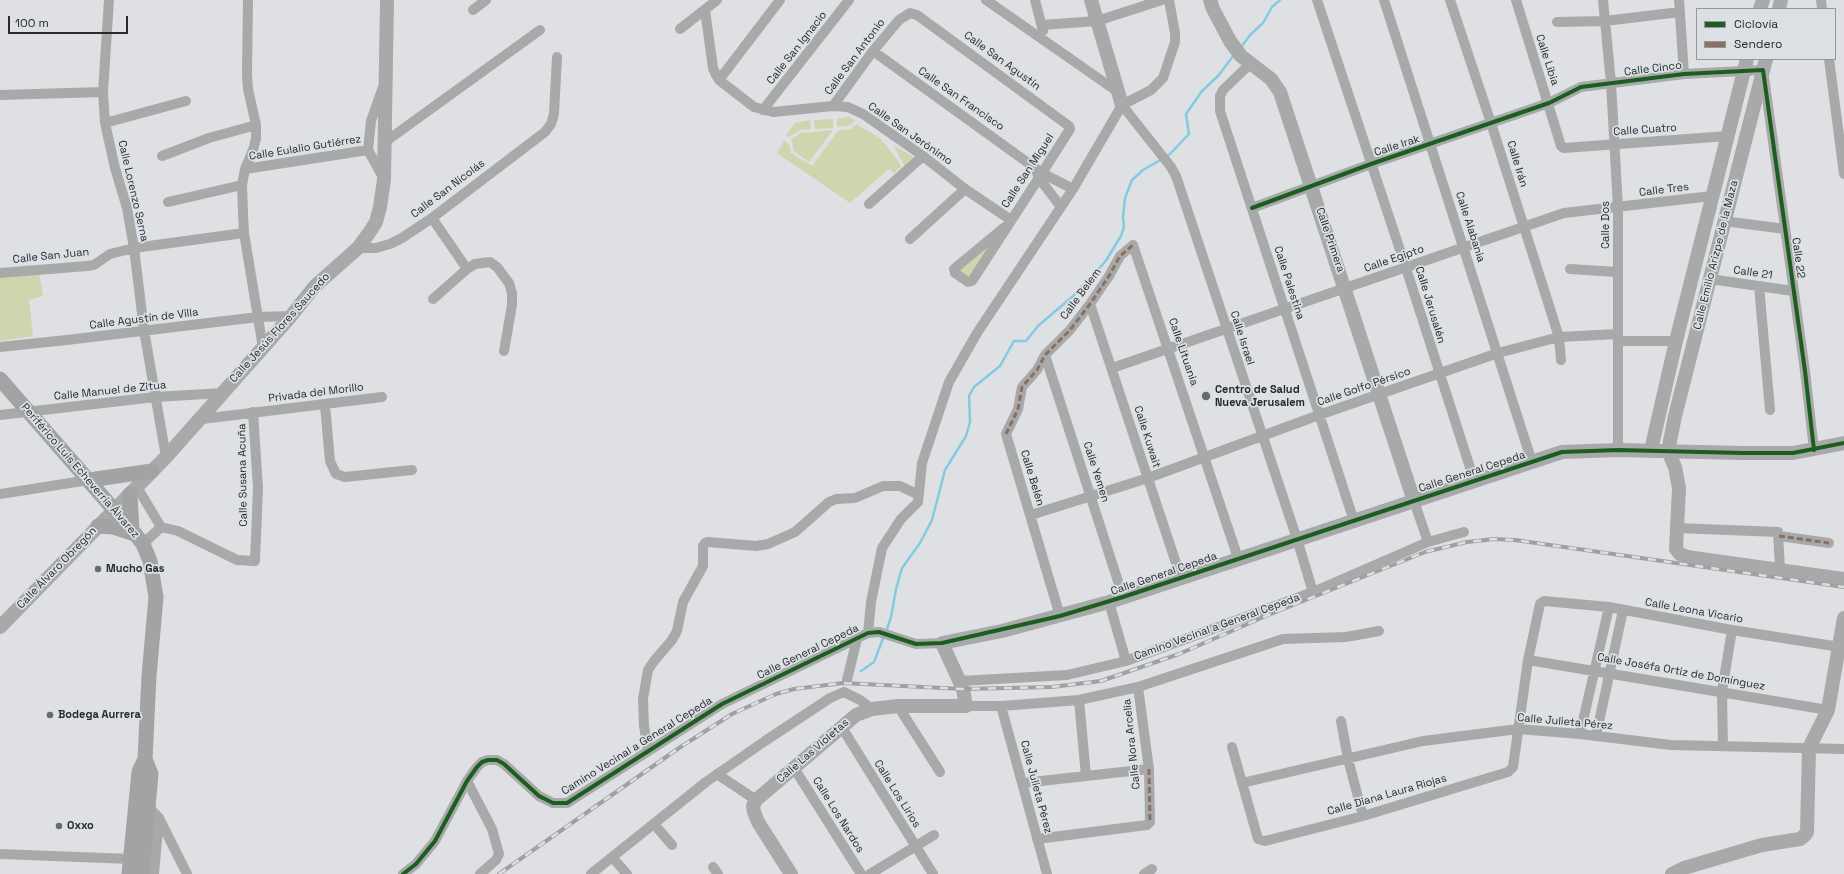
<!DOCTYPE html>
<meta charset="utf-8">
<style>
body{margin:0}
#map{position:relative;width:1844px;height:874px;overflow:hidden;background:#dee0e3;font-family:"Space Grotesk",sans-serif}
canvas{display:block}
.legend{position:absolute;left:1696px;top:8px;width:140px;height:52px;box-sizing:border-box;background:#dce0e5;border:1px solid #94979b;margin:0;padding:5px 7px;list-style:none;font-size:12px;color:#282a2c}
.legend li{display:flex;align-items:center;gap:8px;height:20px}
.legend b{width:20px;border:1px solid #94979b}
.scale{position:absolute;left:8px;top:16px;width:120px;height:18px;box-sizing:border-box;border:2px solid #282a2c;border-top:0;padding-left:5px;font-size:12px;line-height:14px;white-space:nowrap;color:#282a2c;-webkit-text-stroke:3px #dce0e5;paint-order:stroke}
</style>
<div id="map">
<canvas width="1844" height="874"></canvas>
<ul class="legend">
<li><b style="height:5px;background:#1b5e20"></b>Ciclovía</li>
<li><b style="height:5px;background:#8d6e63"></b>Sendero</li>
</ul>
<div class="scale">100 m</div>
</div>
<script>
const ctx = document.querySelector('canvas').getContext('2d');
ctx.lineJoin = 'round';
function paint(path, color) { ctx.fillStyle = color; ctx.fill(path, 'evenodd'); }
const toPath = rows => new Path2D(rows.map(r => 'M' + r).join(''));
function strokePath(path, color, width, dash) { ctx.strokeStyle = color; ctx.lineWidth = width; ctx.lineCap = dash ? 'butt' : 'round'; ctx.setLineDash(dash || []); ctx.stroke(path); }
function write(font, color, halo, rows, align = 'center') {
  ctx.font = font + ' "Space Grotesk",sans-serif'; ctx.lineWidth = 3.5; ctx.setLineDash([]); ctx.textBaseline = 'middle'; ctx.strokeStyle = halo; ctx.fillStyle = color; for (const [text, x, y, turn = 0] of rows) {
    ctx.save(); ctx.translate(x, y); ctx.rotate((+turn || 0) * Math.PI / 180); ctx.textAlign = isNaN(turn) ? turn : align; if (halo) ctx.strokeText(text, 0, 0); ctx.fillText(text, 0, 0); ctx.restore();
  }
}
paint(toPath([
 [849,117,855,120,852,124,847,126,837,127,837,119],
 [833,119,833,128,815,129,814,120],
 [810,120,811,129,800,130,789,137,786,135,795,123],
 [856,124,880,138,899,162,901,167,894,173,889,169,850,203,777,153,784,141,789,144,791,153,812,166,838,131,851,129],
 [833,130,809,162,794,151,791,139,801,133],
 [893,145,917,159,906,168],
 [1005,229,972,279,956,270],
 [39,273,43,296,29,300,33,336,0,341,0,277]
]), '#ced6ae');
strokePath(toPath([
 [1241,47,1251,34,1263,23,1272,7,1280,0],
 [1167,157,1189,134,1186,114,1202,91,1218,76,1234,55],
 [886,632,891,617,896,589,902,568,920,543,932,520,945,470,966,436,970,422,969,396,974,387,1000,366,1014,341,1026,341,1038,326,1073,296,1105,262,1121,236,1124,227,1123,217,1125,198,1132,180,1143,170,1162,159],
 [861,671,874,662,884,636]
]), '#82cce0', 2.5);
strokePath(toPath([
 [109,0,103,92,105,123,115,168,127,208,134,248,144,330,166,457],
 [248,0,247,75,248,89,256,125,256,139,253,150,245,169,242,185,243,213,244,233,263,348],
 [986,0,1118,92],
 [1035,0,1043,31],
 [1317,0,1406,268,1474,480],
 [1384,0,1532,462],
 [1450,0,1491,123,1559,337,1561,360],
 [1516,0,1561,146,1564,148,1728,136],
 [1603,0,1611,83,1618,208,1618,450],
 [1679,0,1684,74],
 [1821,0,1822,9],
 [473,10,486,0],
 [705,10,713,68,716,75,719,80,754,107,773,112,833,106,848,107,863,114,923,156,965,189,1011,220],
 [1557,22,1605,21,1680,12],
 [1042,25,1097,21,1162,0],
 [680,29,717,0],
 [873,51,1042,173,1073,189],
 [1829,59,1844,174],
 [1251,63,1223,90,1220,96,1220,111,1354,521],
 [719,80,780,0],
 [383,87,371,121,368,150,384,179],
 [0,95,103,92],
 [1122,105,1171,167,1176,176,1297,539,1313,592],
 [1122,105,1151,90,1163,78,1175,42,1175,33,1169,0],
 [833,106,873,51,899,20,910,13,917,15,1069,126,1070,129,1042,173,972,281,968,282,955,273,954,269,1001,230,1007,226],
 [763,110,849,0],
 [105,123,186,101],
 [385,142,540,30],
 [162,156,209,138,256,125],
 [245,169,368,150],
 [1037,173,1039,178,1061,207],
 [168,202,242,185],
 [869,204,923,156],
 [1252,208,1371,164,1549,103,1581,87,1684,74,1763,70,1805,371,1814,450],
 [432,218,467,269],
 [1724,221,1785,229],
 [910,239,965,189],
 [358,248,376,248,390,244,402,238,432,218,545,132,551,124,554,114,557,57],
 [1570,269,1617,272],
 [0,273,87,266,94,265,110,254,134,248,244,233],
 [1710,279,1793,291],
 [1759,286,1770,410],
 [433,299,467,269,475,264,490,262,497,267,509,283,512,293,512,305,504,351],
 [1090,304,1181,578],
 [1618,341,1676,341],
 [0,347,67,340,258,317,291,316],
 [1045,355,1123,597],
 [1112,368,1564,213,1712,196],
 [325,405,330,461,336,474,345,477,412,470],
 [0,415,155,397,223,393],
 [202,419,382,397],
 [137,487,161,527,178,531,237,560,255,561,258,488,253,412],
 [0,494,89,480],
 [1414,501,1428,542],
 [1031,515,1148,478,1319,415,1498,353,1559,337,1618,334],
 [1677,528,1778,532,1780,570],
 [1779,536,1829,543],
 [143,544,161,527],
 [1109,602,1126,661],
 [1060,616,1006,434,1018,409,1022,387,1037,370,1045,355,1070,330,1090,304,1109,276,1120,256,1133,245,1238,558],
 [868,633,871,602,882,548,901,519,918,502,922,463,949,382,977,333,1073,189,1122,105],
 [1528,660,1828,710],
 [847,680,857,639],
 [960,681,1067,675,1126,661,1313,592,1428,542,1464,532],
 [844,692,860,700,872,709],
 [1079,700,1086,776],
 [898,706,940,772],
 [966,706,1001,706,1079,700,1138,687,1283,639,1346,637,1379,631],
 [1001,706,1047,874],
 [1341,721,1348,759,1363,816],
 [841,726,933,874],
 [1580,734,1609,607],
 [1596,736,1623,610],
 [1723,746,1722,691,1732,630],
 [1232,747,1258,839,1265,841,1363,816,1508,772,1513,767,1528,660,1540,604,1544,601,1609,607,1732,630,1840,647],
 [648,750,644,726,643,699,648,670,654,661,672,640,677,631,683,602,703,566,703,546,705,543,708,542,756,546,768,544,795,532,829,502,836,499,855,498,883,486,900,486,919,495],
 [794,768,861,874],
 [717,774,756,800],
 [467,781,492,829,499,854,496,860,480,874],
 [1023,783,1149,769],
 [1242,783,1423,741,1518,729,1580,734,1671,745,1844,749],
 [146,804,159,818,187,874],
 [654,824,672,845],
 [1037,839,1147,825,1150,822,1149,769,1138,687],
 [0,854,131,859],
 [612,857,627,874],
 [713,867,718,874],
 [154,874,159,818],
 [403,874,416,864,435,841,467,781,477,767,482,762,488,760,497,760,504,764,539,796,553,803,567,803,722,704,868,633,879,632,916,644,942,643],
 [591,874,706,782,765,741,830,698,844,692],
 [870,874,934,835],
 [1144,874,1152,869]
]), '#a8a9a9', 10);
strokePath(toPath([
 [1091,0,1122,105],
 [1210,0,1213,9,1230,41,1241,56,1271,79,1280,92,1414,501],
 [1760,9,1763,0],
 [1779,9,1781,0],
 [1766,59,1675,416,1668,451,1675,467,1679,488,1676,549,1680,554,1687,557,1844,579],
 [1651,450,1676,341,1747,59],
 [0,627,166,457,291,316,315,286,358,248,369,233,376,222,380,207,384,179,387,0],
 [791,874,758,822,754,812,753,806,756,800,856,715,872,709,898,706,966,706,963,689,942,643,1002,631,1109,602,1562,452,1618,450,1743,453,1793,453,1844,443],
 [1672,874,1684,868,1762,845,1800,839,1805,835,1807,832,1809,748,1828,710,1844,618]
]), '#a8a9a9', 14);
strokePath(toPath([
 [0,379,136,535,143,544,150,561,156,597,149,676,145,759,139,772,129,874],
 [89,480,152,471],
 [130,494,132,531],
 [98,526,113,527,134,534],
 [142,874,151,774,145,759]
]), '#a2a3a3', 15);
const rail = toPath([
 [499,874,679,748,732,714,776,694,794,689,843,683,963,689,1052,687,1101,681,1179,654,1266,616,1425,552,1467,542,1494,539,1515,540,1844,587]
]);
strokePath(rail, '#a0a0a2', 4);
strokePath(rail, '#dce0e5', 2.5, [8]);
strokePath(toPath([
 [1006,434,1018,409,1022,387,1037,370,1045,355,1070,330,1090,304,1109,276,1120,256,1133,245],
 [1779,536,1829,543],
 [1149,769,1150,822]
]), '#8d6e63', 3, [6, 3]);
strokePath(toPath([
 [1252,208,1371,164,1549,103,1581,87,1684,74,1763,70,1805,371,1814,450],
 [403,874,416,864,435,841,467,781,477,767,482,762,488,760,497,760,504,764,539,796,553,803,567,803,722,704,868,633,879,632,916,644,942,643,1060,616,1123,597,1562,452,1618,450,1743,453,1793,453,1844,443]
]), '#1b5e20', 4);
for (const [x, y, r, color] of [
 [1206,396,5,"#686a6c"],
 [98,569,4,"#686a6c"],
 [50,715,4,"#686a6c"],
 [59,826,4,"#686a6c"]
]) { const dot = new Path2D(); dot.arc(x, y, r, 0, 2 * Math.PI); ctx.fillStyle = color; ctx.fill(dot); strokePath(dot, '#dce0e5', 1.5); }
write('11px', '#282a2c', '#dce0e5', [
 ["Calle San Ignacio",797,48,-52],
 ["Calle San Antonio",855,57,-53],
 ["Calle Libia",1547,60,72],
 ["Calle San Agustín",1002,61,36],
 ["Calle Cinco",1653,69,-7],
 ["Calle San Francisco",961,99,35],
 ["Calle Cuatro",1645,130,-4],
 ["Calle San Jerónimo",910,134,35],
 ["Calle Irak",1397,146,-18],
 ["Calle Eulalio Gutiérrez",305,148,-9],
 ["Calle Irán",1517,164,73],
 ["Calle San Miguel",1028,171,-57],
 ["Calle San Nicolás",448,189,-37],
 ["Calle Tres",1664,190,-7],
 ["Calle Lorenzo Serna",133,191,77],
 ["Calle Dos",1606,225,-90],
 ["Calle Alabania",1470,227,72],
 ["Calle Primera",1330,240,71],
 ["Calle Emilio Arizpe de la Maza",1716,255,-76],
 ["Calle San Juan",51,256,-6],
 ["Calle 22",1798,258,82],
 ["Calle Egipto",1394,259,-19],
 ["Calle 21",1753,273,8],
 ["Calle Palestina",1289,283,72],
 ["Calle Belem",1081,294,-54],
 ["Calle Jerusalén",1430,305,73],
 ["Calle Agustín de Villa",144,319,-7],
 ["Calle Jesús Flores Saucedo",280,328,-48],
 ["Calle Israel",1242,338,72],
 ["Calle Lituania",1183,352,71],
 ["Calle Golfo Pérsico",1364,387,-19],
 ["Calle Manuel de Zitua",110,391,-6],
 ["Privada del Morillo",316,393,-7],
 ["Calle Kuwait",1147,437,72],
 ["Periférico Luis Echeverría Álvarez",80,471,49],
 ["Calle Yemen",1096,472,72],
 ["Calle General Cepeda",1472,472,-18],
 ["Calle Susana Acuña",243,475,-91],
 ["Calle Belén",1032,478,73],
 ["Calle Álvaro Obregón",57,568,-46],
 ["Calle General Cepeda",1164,574,-19],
 ["Calle Leona Vicario",1694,611,10],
 ["Camino Vecinal a General Cepeda",1217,627,-20],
 ["Calle General Cepeda",808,652,-26],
 ["Calle Joséfa Ortiz de Domínguez",1681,672,10],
 ["Calle Julieta Pérez",1565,722,5],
 ["Calle Nora Arcelia",1132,744,-96],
 ["Camino Vecinal a General Cepeda",637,746,-32],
 ["Calle Las Violetas",813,751,-41],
 ["Calle Julieta Pérez",1036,787,75],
 ["Calle Los Lirios",897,794,58],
 ["Calle Diana Laura Riojas",1387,795,-16],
 ["Calle Los Nardos",838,815,58]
]);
write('bold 11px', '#282a2c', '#dce0e5', [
 ["Centro de Salud",1215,390],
 ["Nueva Jerusalem",1215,403],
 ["Mucho Gas",106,569],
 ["Bodega Aurrera",58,715],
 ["Oxxo",67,826]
], 'left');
</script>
